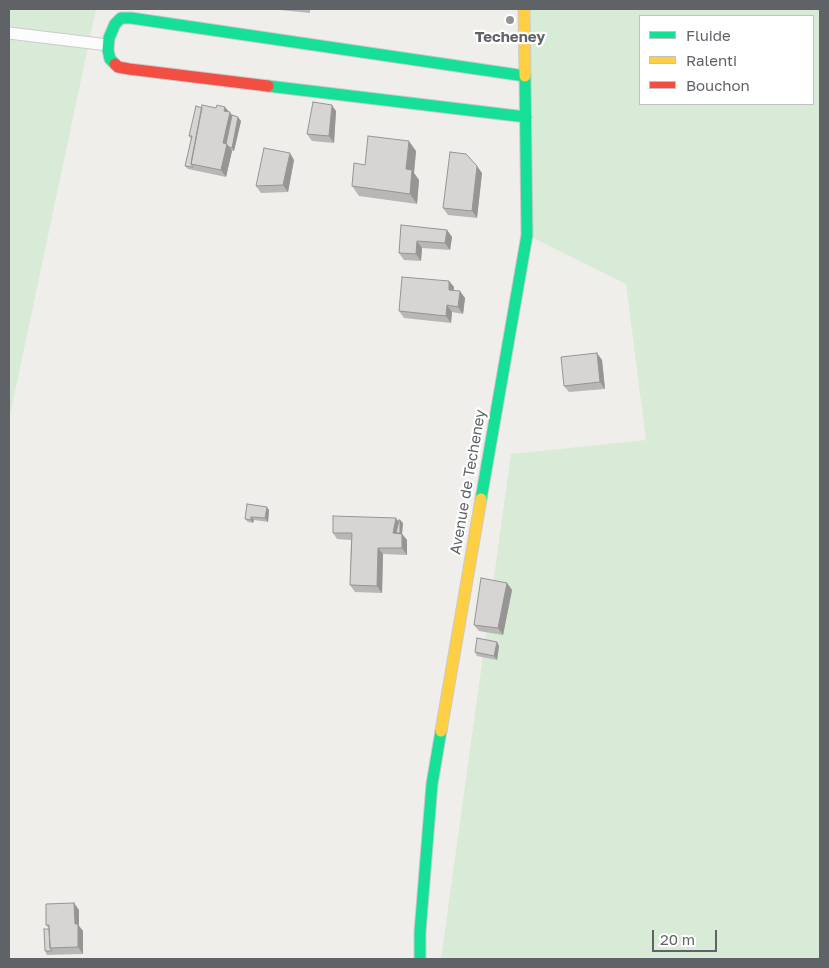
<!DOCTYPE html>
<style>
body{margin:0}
#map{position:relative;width:829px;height:968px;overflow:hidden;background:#efeeea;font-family:"Golos Text",sans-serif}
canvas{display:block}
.frame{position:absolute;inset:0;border:10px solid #5f6368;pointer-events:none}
.legend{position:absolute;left:639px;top:15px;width:175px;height:90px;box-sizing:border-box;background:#fff;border:1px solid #bfc1c3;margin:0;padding:6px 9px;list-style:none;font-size:15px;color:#5f6368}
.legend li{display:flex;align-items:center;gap:10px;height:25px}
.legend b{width:25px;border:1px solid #bfc1c3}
.scale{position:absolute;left:652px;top:930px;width:65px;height:22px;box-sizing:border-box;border:2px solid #5f6368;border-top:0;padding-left:6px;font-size:15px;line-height:18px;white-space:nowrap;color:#5f6368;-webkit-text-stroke:4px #fff;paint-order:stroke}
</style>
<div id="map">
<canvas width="829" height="968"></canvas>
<div class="frame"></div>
<ul class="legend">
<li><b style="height:6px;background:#16e098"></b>Fluide</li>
<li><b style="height:6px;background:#ffcf43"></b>Ralenti</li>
<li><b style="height:6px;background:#f24e42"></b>Bouchon</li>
</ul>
<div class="scale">20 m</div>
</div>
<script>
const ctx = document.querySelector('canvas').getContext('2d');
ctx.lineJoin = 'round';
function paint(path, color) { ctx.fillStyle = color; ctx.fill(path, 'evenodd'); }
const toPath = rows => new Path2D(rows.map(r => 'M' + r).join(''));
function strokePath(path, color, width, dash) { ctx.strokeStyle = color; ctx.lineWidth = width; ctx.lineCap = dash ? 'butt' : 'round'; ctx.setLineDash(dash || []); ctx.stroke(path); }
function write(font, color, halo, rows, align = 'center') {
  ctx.font = font + ' "Golos Text",sans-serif'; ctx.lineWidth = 4.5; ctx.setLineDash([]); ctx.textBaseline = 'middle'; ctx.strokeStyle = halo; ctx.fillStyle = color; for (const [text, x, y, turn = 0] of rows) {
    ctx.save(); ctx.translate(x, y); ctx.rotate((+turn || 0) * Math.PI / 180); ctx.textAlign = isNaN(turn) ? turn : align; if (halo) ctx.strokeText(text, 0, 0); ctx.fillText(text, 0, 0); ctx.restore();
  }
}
paint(toPath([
 [9,9,96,9,9,420],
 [523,9,820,9,820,959,441,959,511,454,646,440,626,284,527,235],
 [640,16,813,16,813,104,640,104]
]), '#d8ebd6');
const lane = toPath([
 [9,33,108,45]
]);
const fast = toPath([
 [115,64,110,59,108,50,109,38,115,24,121,18,131,18,525,76],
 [268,86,526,117],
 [481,499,527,235,525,76],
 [420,959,420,932,432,784,441,731]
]);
const slow = toPath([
 [524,9,525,76],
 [441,731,481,499]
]);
const jam = toPath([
 [115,64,118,67,129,69,268,86]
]);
strokePath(lane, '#cbcccc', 13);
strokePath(fast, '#cacacb', 13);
strokePath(slow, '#cacacb', 13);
strokePath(jam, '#cacacb', 13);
strokePath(lane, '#fdfcfc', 11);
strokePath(fast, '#16e098', 11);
strokePath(slow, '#ffcf43', 11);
strokePath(jam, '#f24e42', 11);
paint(toPath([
 [270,9,310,9,310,13],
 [336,111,334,143,312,141,307,134],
 [229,112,230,112,232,115,241,121,234,151,232,151,226,177,188,169,185,166,191,139,189,136],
 [416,151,414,173,419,180,417,204,359,196,352,186,365,165],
 [294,160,288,192,261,193,256,186],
 [482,173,477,218,448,215,443,208],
 [401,225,447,230,452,237,450,250,422,248,421,261,404,260,399,253],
 [449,281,454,287,454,290,465,298,463,314,452,312,451,323,404,318,399,311],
 [602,360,605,389,569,392,564,386],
 [269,510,268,522,254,520,253,523,248,522,245,519],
 [400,520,403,523,402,534,407,540,407,555,383,554,382,593,355,592,350,585,351,540,337,539,333,533,398,521],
 [507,583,512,590,503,635,479,631,474,625],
 [497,642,499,646,497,660,477,656,475,652],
 [74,903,79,910,79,926,83,931,83,954,47,955,45,951,49,929,46,925]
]), '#b8b7b5');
paint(toPath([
 [332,105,336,111,334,143,329,136],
 [225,107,235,119,229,147,232,151,226,177,221,170,223,143,224,111],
 [238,117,241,121,234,151,232,148],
 [409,141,416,151,414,173,419,180,417,204,410,194,406,169],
 [290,153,294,160,288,192,283,185],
 [477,166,482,173,477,218,472,211],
 [447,230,452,237,450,250,445,243],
 [417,241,422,248,421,261,416,254],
 [449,281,454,287,453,297,449,290],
 [460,291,465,298,463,314,458,307],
 [447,305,452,312,451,323,446,316],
 [597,353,602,360,605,389,600,382],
 [267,507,269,510,268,522,265,518],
 [251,517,254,520,253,523,251,520],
 [396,518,400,524,400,520,403,523,402,534,407,540,407,555,402,548,399,537,393,533],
 [378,548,383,554,382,593,377,586],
 [507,583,512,590,503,635,498,628],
 [497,642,499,646,497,660,494,656],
 [74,903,79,910,79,926,83,931,83,954,78,947,75,924]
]), '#969594');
const building = toPath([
 [313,102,332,105,329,136,307,134,313,102],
 [202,105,216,108,217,105,225,107,224,111,230,112,223,143,227,144,221,170,191,164,202,105],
 [196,106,202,108,191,164,193,167,185,166,192,136,189,136,196,106],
 [232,115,238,117,232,148,229,147,226,144,232,115],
 [368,136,409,141,406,169,412,170,410,194,352,186,354,163,365,165,368,136],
 [264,148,290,153,283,185,256,186,264,148],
 [450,152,466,154,477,166,472,211,443,208,450,152],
 [401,225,447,230,445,243,417,241,416,254,399,253,401,225],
 [402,277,449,281,449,290,460,291,458,307,447,305,446,316,399,311,402,277],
 [597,353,600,382,564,386,561,357,597,353],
 [247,504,267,507,265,518,251,517,251,520,245,519,247,504],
 [333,516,396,518,393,533,402,534,402,548,378,548,377,586,350,585,352,533,333,533,333,516],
 [399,520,400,520,400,533,396,533,399,520],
 [481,578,507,583,498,628,474,625,481,578],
 [477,638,497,642,494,656,475,652,477,638],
 [74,903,75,924,78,924,78,947,50,948,49,925,46,925,46,904,74,903],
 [44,929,49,929,50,948,52,951,45,951,44,929]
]);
paint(building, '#d6d5d3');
strokePath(building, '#969594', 1);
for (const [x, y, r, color] of [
 [510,20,5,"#919496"]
]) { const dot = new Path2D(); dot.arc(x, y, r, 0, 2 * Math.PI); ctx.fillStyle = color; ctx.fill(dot); strokePath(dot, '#fff', 2); }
write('bold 15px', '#5f6368', '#fff', [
 ["Techeney",510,37]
]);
write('15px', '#5f6368', '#fff', [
 ["Avenue de Techeney",468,482,-80]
]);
</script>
